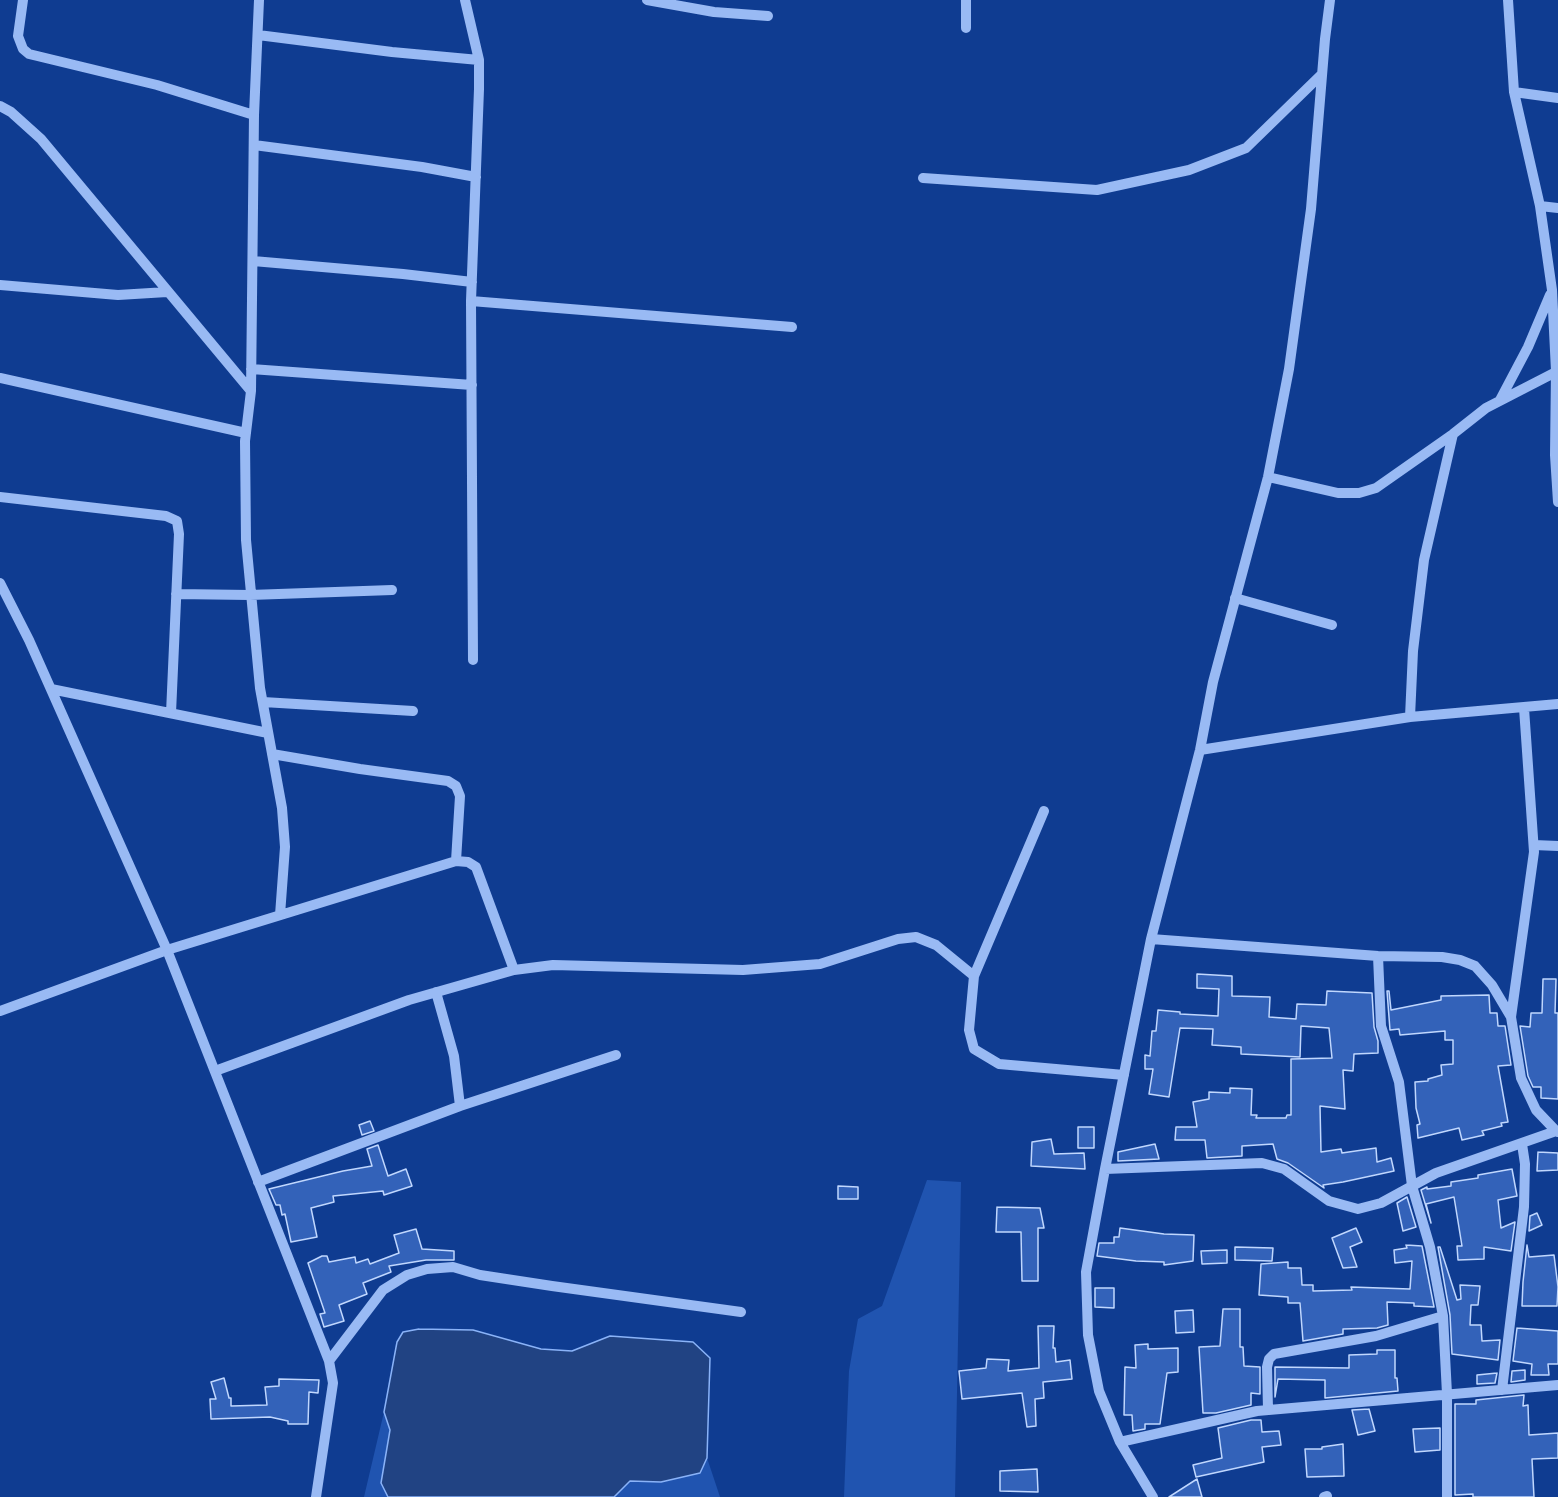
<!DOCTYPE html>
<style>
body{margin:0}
canvas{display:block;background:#0f3c91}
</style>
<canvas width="1558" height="1497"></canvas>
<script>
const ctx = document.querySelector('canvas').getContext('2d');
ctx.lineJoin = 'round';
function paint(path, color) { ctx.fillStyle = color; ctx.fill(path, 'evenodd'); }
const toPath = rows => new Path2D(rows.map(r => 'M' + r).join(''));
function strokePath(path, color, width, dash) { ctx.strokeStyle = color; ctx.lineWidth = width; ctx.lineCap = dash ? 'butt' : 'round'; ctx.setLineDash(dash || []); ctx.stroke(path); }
paint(toPath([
 [927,1180,961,1182,955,1497,844,1497,849,1371,858,1319,882,1306],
 [384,1412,390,1429,381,1483,388,1497,364,1497],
 [707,1458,720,1497,614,1497,630,1481,661,1482,700,1473]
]), '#2054b0');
const water = toPath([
 [419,1329,473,1330,541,1349,572,1351,610,1336,693,1342,710,1358,707,1458,700,1473,661,1482,630,1481,614,1497,388,1497,381,1483,390,1430,384,1412,397,1342,403,1332,419,1329]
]);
paint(water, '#214383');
strokePath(water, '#8ab3f8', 1.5);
const building = toPath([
 [1197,974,1232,976,1232,996,1270,997,1269,1017,1296,1019,1297,1004,1326,1005,1327,991,1372,993,1374,1027,1378,1041,1378,1053,1354,1054,1353,1071,1343,1070,1345,1109,1320,1106,1321,1152,1341,1149,1342,1153,1376,1148,1377,1162,1391,1158,1394,1171,1343,1182,1323,1185,1324,1188,1288,1163,1277,1159,1273,1144,1242,1146,1242,1156,1207,1158,1205,1140,1175,1140,1176,1127,1197,1127,1193,1102,1209,1099,1209,1092,1230,1093,1230,1088,1252,1089,1251,1115,1257,1115,1256,1118,1286,1118,1287,1115,1291,1115,1291,1059,1332,1058,1329,1028,1301,1026,1300,1057,1241,1054,1241,1047,1212,1045,1213,1029,1180,1028,1169,1097,1149,1094,1153,1069,1145,1069,1145,1055,1150,1056,1152,1031,1156,1031,1158,1010,1180,1012,1180,1014,1218,1016,1219,989,1197,988,1197,974],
 [1543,979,1556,979,1555,1013,1558,1013,1558,1099,1541,1098,1541,1087,1533,1087,1528,1076,1520,1026,1530,1027,1531,1013,1542,1013,1543,979],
 [1387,991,1389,991,1391,1010,1441,1000,1441,996,1489,995,1490,1013,1497,1013,1498,1026,1505,1026,1511,1065,1498,1066,1508,1122,1501,1123,1502,1126,1482,1131,1484,1135,1462,1140,1459,1128,1418,1138,1417,1125,1420,1124,1416,1108,1415,1082,1428,1081,1428,1079,1442,1075,1441,1065,1453,1064,1453,1040,1445,1040,1445,1031,1400,1035,1399,1029,1390,1030,1387,991],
 [370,1121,374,1131,362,1135,359,1125,370,1121],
 [1078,1127,1094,1127,1094,1148,1078,1148,1078,1127],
 [1051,1139,1054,1154,1084,1153,1085,1169,1031,1166,1032,1142,1051,1139],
 [1155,1144,1159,1159,1118,1161,1118,1152,1155,1144],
 [378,1145,388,1176,406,1169,412,1186,384,1195,383,1191,333,1196,334,1202,311,1208,317,1237,291,1242,285,1214,282,1215,280,1205,276,1205,269,1189,343,1171,372,1166,367,1149,378,1145],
 [1538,1152,1558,1153,1558,1170,1537,1171,1538,1152],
 [1512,1169,1517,1196,1498,1200,1501,1228,1515,1222,1511,1251,1484,1247,1484,1259,1458,1260,1457,1246,1462,1246,1454,1197,1426,1204,1431,1223,1421,1190,1427,1187,1427,1189,1451,1186,1451,1182,1478,1178,1478,1175,1512,1169],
 [838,1186,858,1187,858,1199,838,1199,838,1186],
 [1407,1197,1416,1227,1403,1231,1397,1203,1407,1197],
 [997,1207,1040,1208,1044,1228,1038,1228,1038,1281,1022,1281,1021,1232,996,1232,997,1207],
 [1537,1213,1542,1225,1529,1231,1530,1216,1537,1213],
 [1120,1228,1164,1234,1194,1235,1193,1261,1164,1265,1164,1262,1136,1261,1097,1256,1099,1243,1114,1243,1114,1237,1119,1237,1120,1228],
 [1356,1228,1362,1242,1350,1247,1357,1267,1343,1268,1332,1238,1356,1228],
 [416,1229,422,1249,454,1251,454,1260,426,1260,389,1266,391,1272,363,1283,367,1294,339,1305,344,1321,324,1327,320,1314,325,1313,308,1263,322,1256,327,1256,329,1262,355,1257,356,1263,368,1259,370,1264,399,1253,394,1235,416,1229],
 [1406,1245,1422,1246,1434,1307,1414,1306,1414,1303,1387,1302,1388,1325,1377,1328,1343,1329,1343,1334,1303,1341,1300,1303,1288,1303,1288,1297,1259,1295,1261,1264,1288,1262,1288,1268,1301,1268,1302,1285,1313,1285,1313,1291,1352,1290,1351,1287,1410,1289,1412,1261,1395,1263,1394,1250,1407,1248,1406,1245],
 [1527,1245,1529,1257,1554,1255,1558,1287,1557,1306,1522,1306,1523,1282,1527,1245],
 [1235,1247,1273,1248,1272,1261,1235,1260,1235,1247],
 [1438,1247,1440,1247,1457,1300,1461,1299,1460,1285,1480,1286,1478,1305,1471,1305,1470,1325,1481,1325,1482,1341,1500,1340,1498,1360,1452,1354,1450,1315,1438,1247],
 [1227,1250,1227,1263,1202,1264,1201,1251,1227,1250],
 [1095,1288,1114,1288,1114,1308,1095,1307,1095,1288],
 [1223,1309,1240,1309,1240,1347,1243,1347,1244,1366,1260,1367,1260,1394,1251,1393,1251,1405,1216,1413,1203,1413,1199,1347,1220,1346,1223,1309],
 [1193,1310,1194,1332,1176,1333,1175,1311,1193,1310],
 [1038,1326,1054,1326,1053,1348,1055,1348,1056,1362,1070,1360,1072,1379,1043,1382,1044,1398,1035,1399,1036,1426,1027,1427,1022,1393,962,1399,959,1371,986,1368,987,1359,1009,1360,1008,1371,1039,1368,1038,1326],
 [1517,1328,1558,1331,1558,1364,1548,1364,1549,1375,1531,1375,1532,1364,1513,1361,1517,1328],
 [1148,1344,1148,1349,1178,1348,1178,1372,1167,1373,1160,1424,1145,1424,1145,1429,1133,1431,1132,1415,1124,1415,1125,1367,1136,1368,1135,1345,1148,1344],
 [1377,1350,1395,1350,1395,1378,1397,1378,1398,1391,1325,1398,1325,1380,1278,1379,1275,1397,1275,1367,1349,1368,1349,1355,1377,1354,1377,1350],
 [1525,1370,1525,1380,1511,1382,1512,1371,1525,1370],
 [1497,1373,1495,1383,1477,1384,1477,1375,1497,1373],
 [224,1378,229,1398,231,1398,231,1406,267,1405,265,1387,279,1386,279,1379,319,1380,318,1393,309,1392,308,1424,288,1424,288,1421,270,1417,211,1419,210,1399,216,1399,211,1382,224,1378],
 [1524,1395,1523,1406,1528,1405,1529,1435,1558,1433,1558,1458,1532,1459,1534,1497,1473,1497,1473,1494,1455,1495,1455,1404,1476,1404,1476,1400,1524,1395],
 [1369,1409,1375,1431,1358,1435,1352,1410,1369,1409],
 [1251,1420,1261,1420,1262,1432,1279,1431,1281,1445,1262,1447,1264,1462,1196,1477,1193,1465,1222,1458,1218,1428,1251,1420],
 [1440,1428,1440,1450,1415,1452,1413,1429,1440,1428],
 [1343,1444,1344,1476,1307,1477,1305,1449,1322,1449,1322,1447,1343,1444],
 [1037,1469,1038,1492,1000,1491,1000,1471,1037,1469],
 [1197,1479,1202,1497,1169,1497,1197,1479]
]);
paint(building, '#3362b9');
strokePath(building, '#c0d7fe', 1.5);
strokePath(toPath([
 [23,0,18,36,23,49,29,54,157,85,254,115],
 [259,0,254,115,251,391,245,441,246,540,260,688,282,808,285,847,280,915],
 [465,0,479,60,479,89,471,301,473,660],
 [647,0,714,12,768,16],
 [1508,0,1514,92,1540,206,1552,290,1556,371,1555,455,1558,502],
 [966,28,966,0],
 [258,35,392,52,479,60],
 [1514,92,1558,98],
 [0,106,11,112,41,139,251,391],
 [254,145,422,167,476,177],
 [923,178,1097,190,1189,170,1246,148,1322,74],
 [1540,206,1558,208],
 [253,261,403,274,472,282],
 [0,285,118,295,167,292],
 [471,301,792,327],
 [251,369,472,385],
 [0,378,246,433],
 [1500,400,1528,347,1550,295],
 [1268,477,1338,493,1359,493,1376,488,1453,434,1486,408,1558,371],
 [0,497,166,516,177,521,179,534,171,713],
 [0,583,29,640,167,950,329,1361,333,1383,316,1497],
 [176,594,250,595,392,590],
 [1235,598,1332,625],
 [51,689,268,733],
 [263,702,413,711],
 [1524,708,1534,852,1511,1017,1521,1078,1536,1110,1556,1131],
 [1410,717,1413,651,1424,560,1453,434],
 [1200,750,1410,717,1558,704],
 [272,754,360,769,448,781,456,786,460,796,456,861],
 [1044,811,974,976,969,1030,974,1049,999,1064,1124,1075],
 [1534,845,1558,846],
 [1151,939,1378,956,1442,957,1460,960,1475,966,1492,985,1511,1017],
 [1378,956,1381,1026,1399,1082,1412,1186,1430,1247,1443,1316,1447,1394,1447,1497],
 [436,992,454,1056,460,1106],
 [0,1011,167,950,456,861,468,862,476,867,514,970],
 [215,1071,409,1000,514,970,553,965,743,970,820,964,898,939,916,937,936,945,974,976],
 [1105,1169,1262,1163,1284,1169,1329,1201,1358,1209,1381,1203,1436,1173,1556,1131,1558,1132],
 [258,1182,460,1106,616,1055],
 [329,1361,383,1290,407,1275,427,1269,453,1267,480,1275,552,1286,741,1312],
 [1502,1390,1524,1207,1525,1164,1522,1144],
 [1268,1409,1267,1367,1269,1359,1274,1354,1376,1336,1443,1316],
 [1120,1442,1257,1411,1558,1385],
 [1153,1497,1120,1442,1099,1391,1088,1335,1086,1272,1105,1169,1151,939,1200,750,1213,682,1268,477,1289,369,1311,209,1325,39,1330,0],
 [1324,1497,1327,1496]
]), '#99baf4', 10);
</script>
